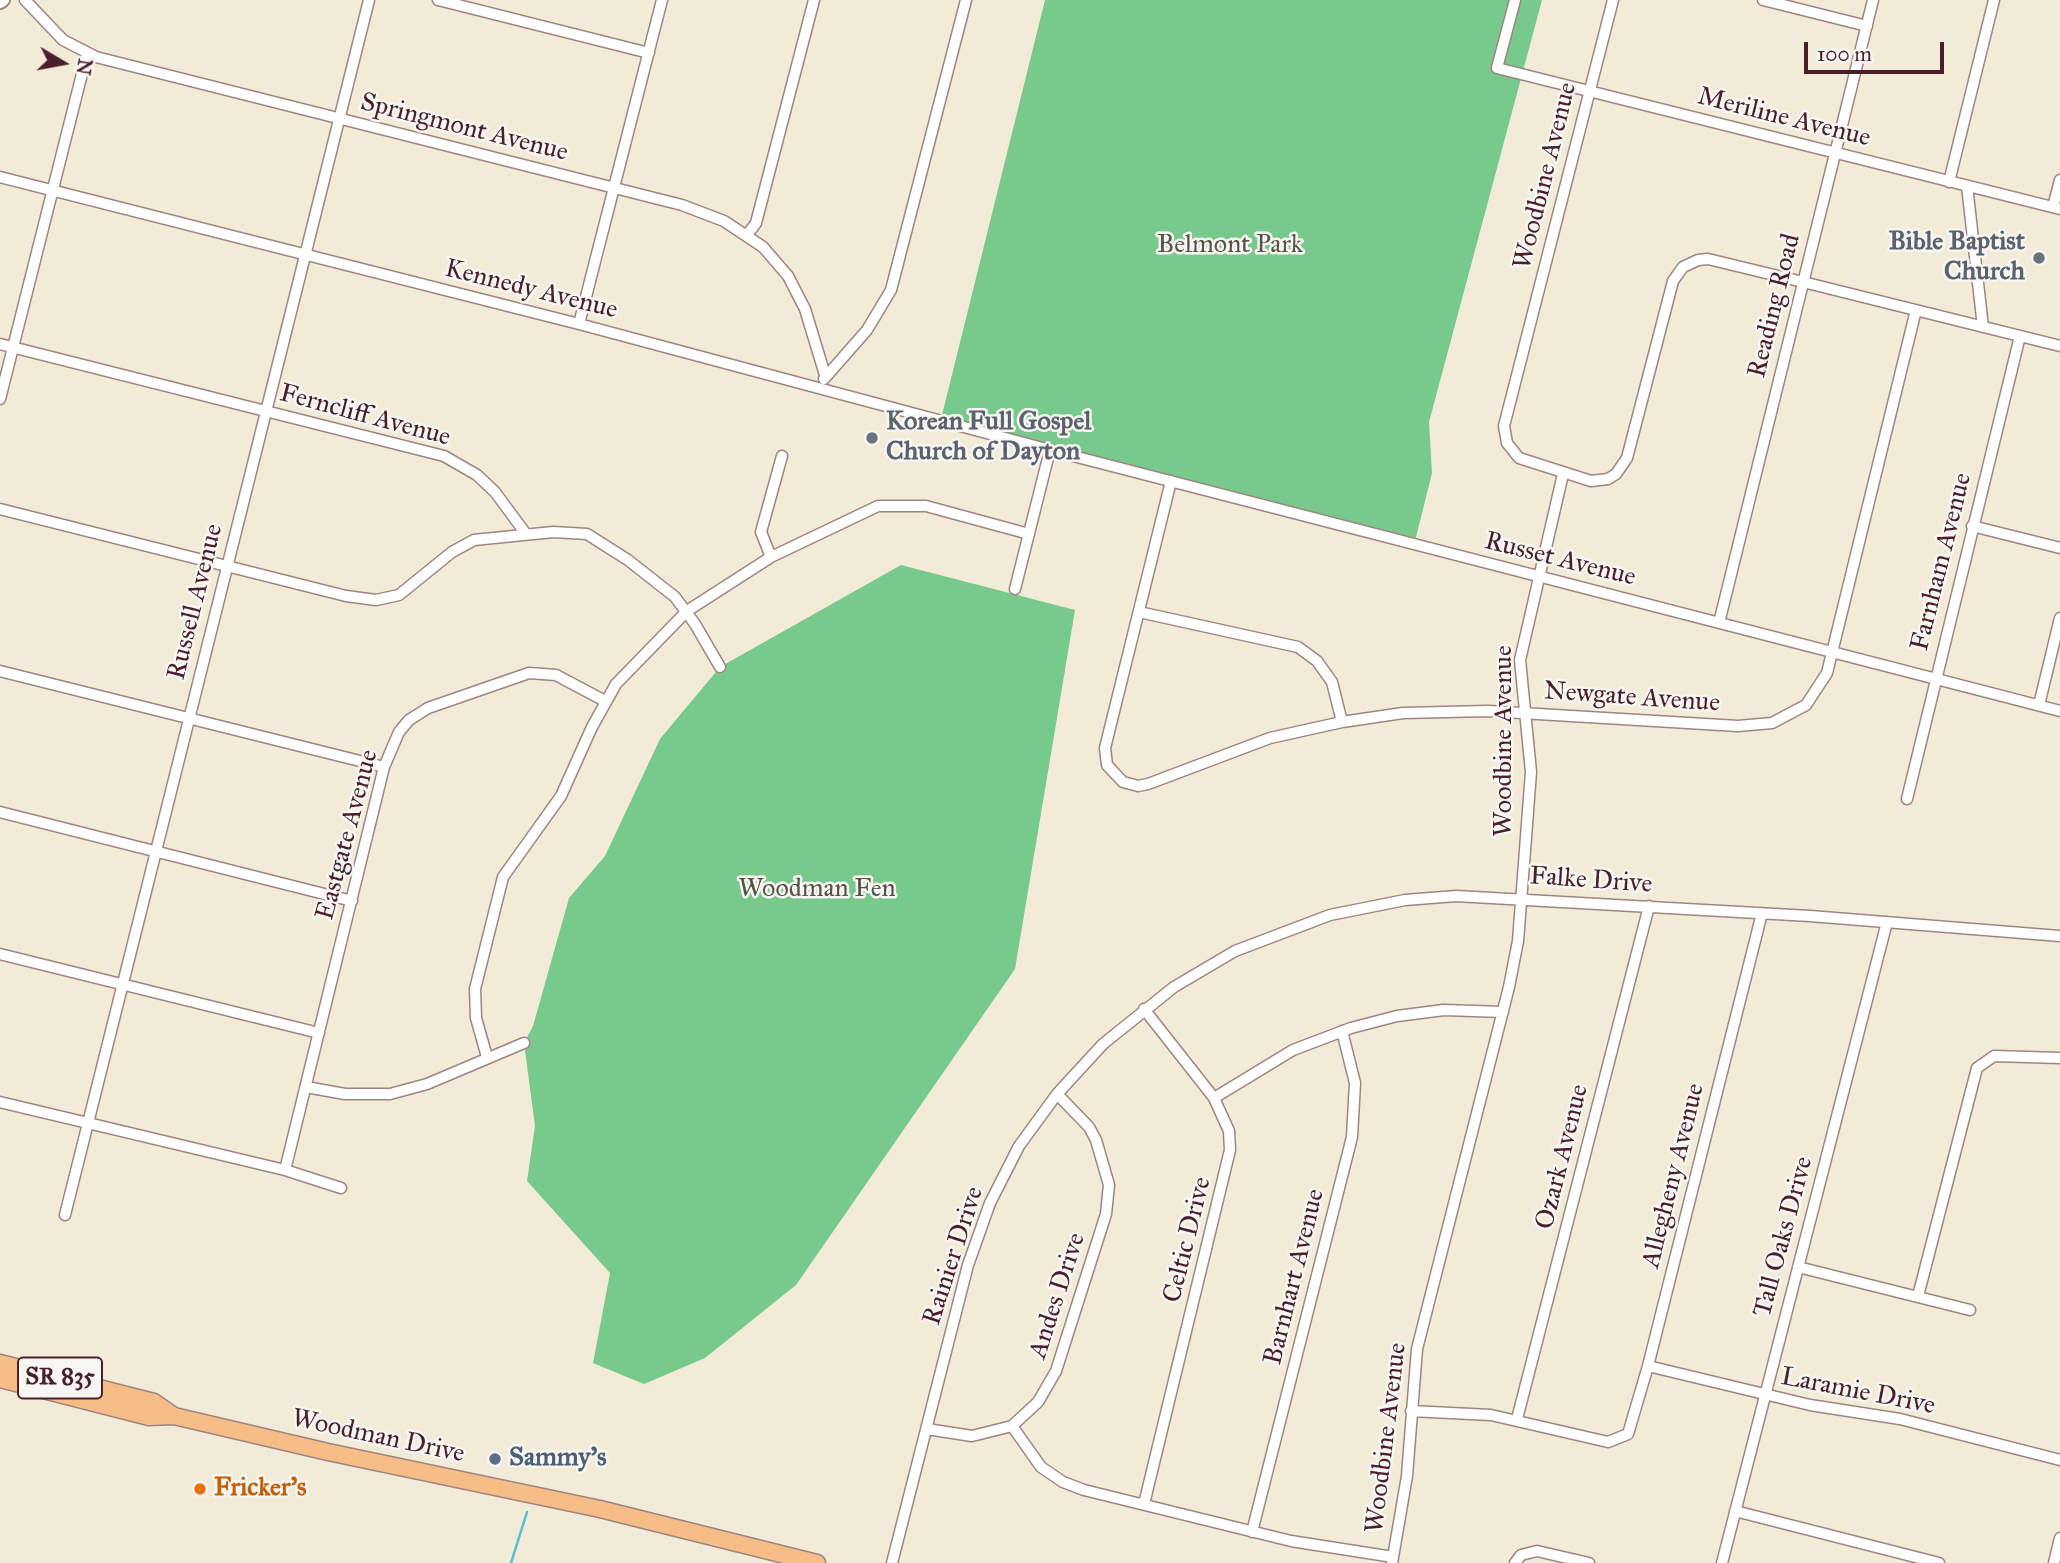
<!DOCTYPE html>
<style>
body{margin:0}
#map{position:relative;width:2060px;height:1563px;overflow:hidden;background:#f1ebd8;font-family:"IM FELL Great Primer",serif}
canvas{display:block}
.north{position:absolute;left:28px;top:28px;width:70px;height:70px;-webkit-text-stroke:5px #f6f6f2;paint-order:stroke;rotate:100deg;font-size:19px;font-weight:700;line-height:28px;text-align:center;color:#4a1f2b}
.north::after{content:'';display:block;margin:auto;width:24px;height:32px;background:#4a1f2b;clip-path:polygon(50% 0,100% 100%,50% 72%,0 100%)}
.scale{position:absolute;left:1804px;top:42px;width:140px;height:32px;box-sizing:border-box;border:4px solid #4a1f2b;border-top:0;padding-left:9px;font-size:21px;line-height:24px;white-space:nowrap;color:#4a1f2b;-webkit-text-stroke:5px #f6f6f2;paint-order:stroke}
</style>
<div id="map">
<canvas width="2060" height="1563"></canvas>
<div class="north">N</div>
<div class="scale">100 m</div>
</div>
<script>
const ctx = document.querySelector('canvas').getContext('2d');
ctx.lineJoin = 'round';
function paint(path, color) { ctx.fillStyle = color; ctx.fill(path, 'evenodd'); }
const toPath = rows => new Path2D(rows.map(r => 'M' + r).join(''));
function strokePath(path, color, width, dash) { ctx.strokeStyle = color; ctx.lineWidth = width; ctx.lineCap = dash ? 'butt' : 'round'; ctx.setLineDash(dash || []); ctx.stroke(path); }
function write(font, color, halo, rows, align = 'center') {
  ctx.font = font + ' "IM FELL Great Primer",serif'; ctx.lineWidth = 5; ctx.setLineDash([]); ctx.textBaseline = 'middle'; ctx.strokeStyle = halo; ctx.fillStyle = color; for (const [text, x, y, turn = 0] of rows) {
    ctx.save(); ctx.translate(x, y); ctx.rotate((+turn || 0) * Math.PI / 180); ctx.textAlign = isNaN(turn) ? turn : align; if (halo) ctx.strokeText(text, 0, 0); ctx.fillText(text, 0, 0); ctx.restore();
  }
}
paint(toPath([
 [1045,0,1542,0,1429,422,1432,473,1414,545,941,419],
 [901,565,1075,610,1015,969,796,1285,705,1358,644,1384,593,1363,610,1273,527,1181,535,1126,524,1043,533,1026,569,898,605,856,660,739,720,667]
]), '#78ca8c');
strokePath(toPath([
 [511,1563,527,1512]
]), '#56c0d2', 2.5);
const minor = toPath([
 [25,0,63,40,96,57,682,205,724,221,763,247,788,276,805,309,825,375],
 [438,0,649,53],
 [1515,0,1497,68,2060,209],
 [1613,0,1504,426,1507,443,1519,458,1591,481,1608,479,1616,474,1627,458,1673,281,1683,267,1698,260,1708,259,1803,282,2060,346],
 [1763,0,1867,26],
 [0,177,579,324,1050,450,2060,711],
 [1949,182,1994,0],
 [1967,186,1983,327],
 [2053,207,2060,180],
 [747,235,756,223,814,0],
 [579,324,662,0],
 [0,344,444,456,477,475,495,492,526,534],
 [824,379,867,330,891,290,966,0],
 [0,399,87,54],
 [1171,481,1105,748,1107,765,1123,782,1138,786,1148,784,1270,738,1342,722,1403,713,1488,711,1738,726,1772,723,1806,705,1827,673,1916,310],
 [0,509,346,596,376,600,399,595,452,552,474,540,553,532,587,534,628,560,675,597,695,624,720,667],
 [1972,526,2060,548],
 [771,557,761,532,782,456],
 [1015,589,1050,450],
 [1139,612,1298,647,1317,661,1332,682,1342,722],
 [1719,623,1873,0],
 [0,671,384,767],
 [2039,705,2060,618],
 [1907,799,2020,336],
 [0,812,352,901],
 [0,954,319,1033],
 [487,1057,476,1018,475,989,503,877,561,796,592,727,616,684,687,611,771,557,878,506,926,506,1029,534],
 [306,1087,345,1094,390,1094,427,1084,524,1043],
 [1214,1098,1293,1050,1351,1028,1397,1016,1444,1010,1503,1012],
 [0,1102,285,1170,341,1188],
 [285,1170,384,767,399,732,409,720,428,708,529,673,556,675,605,701],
 [65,1215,369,0],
 [1798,1267,1970,1310],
 [1918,1296,1977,1068,1994,1056,2060,1058],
 [1648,1366,1810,1405,1900,1419,2060,1460],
 [1411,1411,1491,1415,1608,1442,1628,1434,1648,1366,1762,913],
 [1517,1419,1649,906],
 [1012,1426,1041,1467,1063,1482,1084,1490,1291,1541,1393,1557],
 [927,1429,972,1436,1012,1426,1038,1402,1056,1371,1106,1214,1109,1185,1096,1140,1089,1127,1057,1094],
 [1144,1504,1230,1150,1229,1131,1214,1098,1144,1009],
 [1735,1511,1939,1563],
 [1252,1532,1352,1137,1355,1083,1342,1031],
 [892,1563,968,1265,990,1203,1019,1146,1057,1094,1103,1044,1174,987,1235,951,1330,915,1405,900,1456,896,1810,916,2060,936],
 [1392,1563,1407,1476,1417,1349,1509,987,1518,941,1531,772,1520,660,1563,474],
 [1515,1563,1521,1555,1537,1551,1589,1563],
 [1722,1563,1887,922],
 [2054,1563,2060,1538]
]);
const tertiary = toPath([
 [0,2,3,0]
]);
const primary = toPath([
 [0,1363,154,1402,174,1416],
 [0,1379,149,1417,174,1416,328,1452,600,1509,817,1563]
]);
strokePath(minor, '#9e8582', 13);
strokePath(tertiary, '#9e8582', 16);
strokePath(primary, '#9e8582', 19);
strokePath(minor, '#fff', 10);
strokePath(tertiary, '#fff', 12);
strokePath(primary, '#f6be86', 16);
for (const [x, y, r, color] of [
 [2039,258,7,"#6b7280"],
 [872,438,7,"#6b7280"],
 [495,1459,7,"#5c6f8a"],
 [200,1489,7,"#e8710a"]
]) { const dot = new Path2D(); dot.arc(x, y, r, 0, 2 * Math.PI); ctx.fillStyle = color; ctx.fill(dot); strokePath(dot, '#f6f6f2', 2.5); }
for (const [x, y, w] of [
 [60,1378,84]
]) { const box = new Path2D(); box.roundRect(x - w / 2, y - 20.5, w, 41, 5); ctx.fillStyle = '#f6f6f2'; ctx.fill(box); strokePath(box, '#4a1f2b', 2); }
write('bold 24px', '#4a1f2b', null, [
 ["SR 835",60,1378]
]);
write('26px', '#4a1f2b', '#f6f6f2', [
 ["Meriline Avenue",1784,118,14],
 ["Springmont Avenue",464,128,14],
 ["Woodbine Avenue",1546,176,-76],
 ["Kennedy Avenue",531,290,14],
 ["Reading Road",1775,306,-76],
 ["Ferncliff Avenue",365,416,15],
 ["Russet Avenue",1560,560,14],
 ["Farnham Avenue",1942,562,-76],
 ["Russell Avenue",196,602,-76],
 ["Newgate Avenue",1632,698,4],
 ["Woodbine Avenue",1505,741,-90],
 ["Eastgate Avenue",348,835,-75],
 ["Falke Drive",1591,881,4],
 ["Ozark Avenue",1563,1157,-76],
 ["Allegheny Avenue",1674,1176,-76],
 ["Tall Oaks Drive",1784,1237,-75],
 ["Celtic Drive",1188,1240,-76],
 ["Rainier Drive",954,1256,-72],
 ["Barnhart Avenue",1295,1277,-76],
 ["Andes Drive",1058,1296,-72],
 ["Laramie Drive",1858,1392,11],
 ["Woodman Drive",378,1437,12],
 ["Woodbine Avenue",1387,1438,-83]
]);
write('bold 26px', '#5b616d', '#f6f6f2', [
 ["Bible Baptist",2025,243],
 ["Church",2025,273],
 ["Korean Full Gospel",886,423,"left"],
 ["Church of Dayton",886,453,"left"]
], 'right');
write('26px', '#585248', '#f6f6f2', [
 ["Belmont Park",1230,246],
 ["Woodman Fen",817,890]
]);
write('bold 26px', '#4e5e75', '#f6f6f2', [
 ["Sammy's",509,1459]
], 'left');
write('bold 26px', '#c56008', '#f6f6f2', [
 ["Fricker's",214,1489]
], 'left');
</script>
